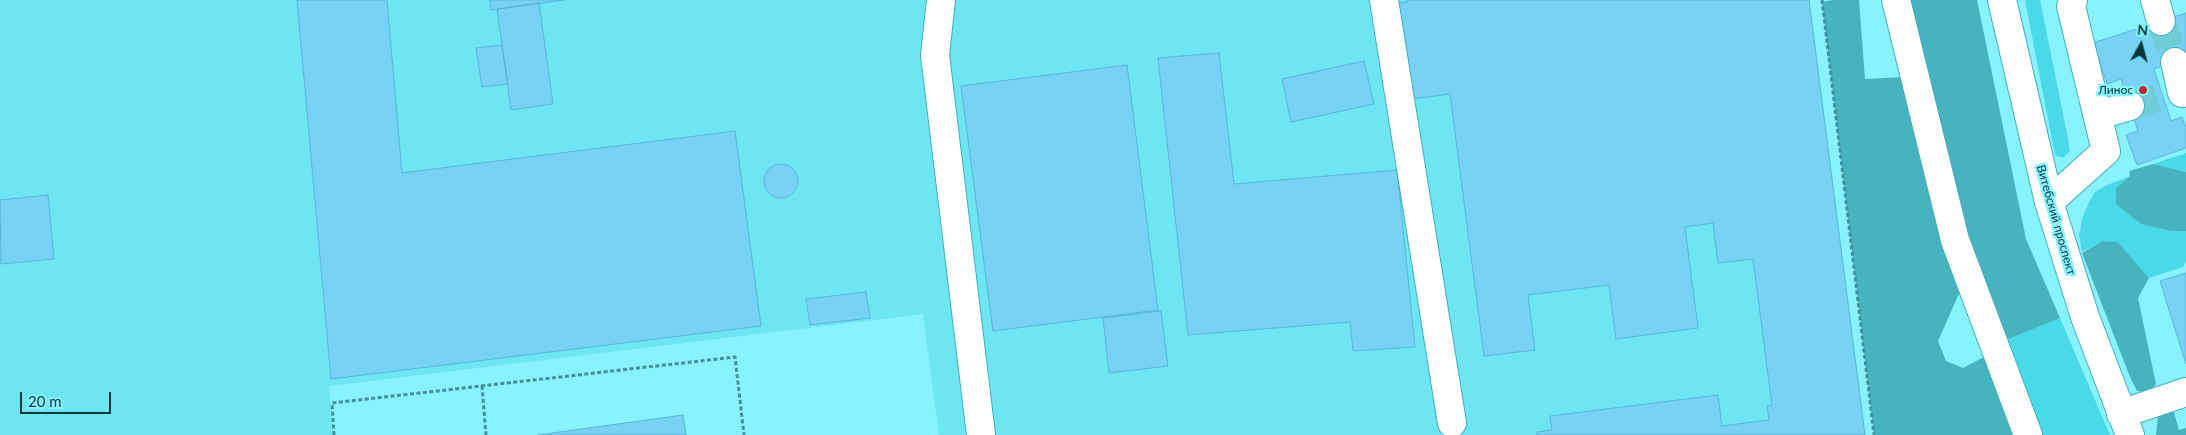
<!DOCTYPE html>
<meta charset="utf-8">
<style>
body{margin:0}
#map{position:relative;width:2186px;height:435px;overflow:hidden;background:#88f2fe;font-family:Lato,sans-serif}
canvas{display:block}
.north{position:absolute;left:2116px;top:20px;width:50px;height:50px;-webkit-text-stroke:4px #88f2fe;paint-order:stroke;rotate:7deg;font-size:14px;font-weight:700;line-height:20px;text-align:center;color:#05373c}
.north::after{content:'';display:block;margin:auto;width:18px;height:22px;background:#05373c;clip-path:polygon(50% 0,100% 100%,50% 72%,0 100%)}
.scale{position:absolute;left:20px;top:392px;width:91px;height:22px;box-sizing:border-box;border:2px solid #05373c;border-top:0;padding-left:6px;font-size:15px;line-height:18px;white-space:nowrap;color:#05373c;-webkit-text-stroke:4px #88f2fe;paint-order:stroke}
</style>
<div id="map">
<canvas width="2186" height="435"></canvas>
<div class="north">N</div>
<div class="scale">20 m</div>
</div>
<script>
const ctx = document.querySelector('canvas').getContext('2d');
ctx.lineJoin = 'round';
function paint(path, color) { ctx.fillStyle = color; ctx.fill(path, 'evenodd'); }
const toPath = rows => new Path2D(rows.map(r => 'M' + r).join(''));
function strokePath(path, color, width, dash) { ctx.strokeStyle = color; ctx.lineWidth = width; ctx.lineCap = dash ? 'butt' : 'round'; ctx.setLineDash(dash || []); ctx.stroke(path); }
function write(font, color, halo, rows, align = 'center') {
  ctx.font = font + ' Lato,sans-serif'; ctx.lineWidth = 5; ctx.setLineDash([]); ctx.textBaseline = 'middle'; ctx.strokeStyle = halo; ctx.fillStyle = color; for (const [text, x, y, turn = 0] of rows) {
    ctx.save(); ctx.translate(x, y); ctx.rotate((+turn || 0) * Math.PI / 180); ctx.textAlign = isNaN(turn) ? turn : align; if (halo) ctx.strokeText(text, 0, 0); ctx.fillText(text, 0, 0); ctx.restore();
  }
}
paint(toPath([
 [0,0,1809,0,1865,435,939,435,923,314,329,386,333,435,0,435]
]), '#6de5f2');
paint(toPath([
 [2025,0,2040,0,2068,139,2070,151,2063,158,2055,155],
 [2186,153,2186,172,2153,164],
 [2131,176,2116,188,2171,231,2186,231,2186,261,2183,267,2149,278,2118,242,2102,241,2082,252,2079,236,2082,219,2089,202,2095,192,2107,185],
 [2060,318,2110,435,2040,435,2001,334,2009,339]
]), '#4ad9e8');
paint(toPath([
 [1833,0,1859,0,1865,79,1903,77,1961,289,1938,341,1946,361,1963,368,1986,356,2020,435,1874,435,1822,2],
 [1910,0,1977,0,2026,239,2060,318,2009,339,2001,334,1972,259,1942,145],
 [2153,164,2186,172,2186,231,2171,231,2141,224,2116,204,2116,188,2130,176,2129,171],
 [2102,241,2118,242,2149,278,2138,298,2156,384,2152,389,2145,392,2137,391,2130,377,2082,253],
 [2173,409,2179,430,2186,428,2186,435,2156,435,2158,417,2163,412]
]), '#47b3bf');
const building = toPath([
 [297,0,387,0,402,173,735,131,761,326,331,379,297,0],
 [490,0,564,0,491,10,490,0],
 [1407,0,1809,0,1865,435,1537,435,1537,432,1552,430,1550,416,1718,395,1722,426,1769,420,1767,406,1772,405,1753,259,1718,263,1713,223,1685,227,1698,328,1616,339,1609,285,1528,295,1535,350,1484,356,1450,94,1412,99,1399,3,1407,2,1407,0],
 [539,3,553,104,511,110,497,9,539,3],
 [2186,13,2186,58,2154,69,2171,121,2182,117,2186,128,2186,148,2137,165,2126,135,2138,131,2121,79,2107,84,2093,43,2186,13],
 [502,45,508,84,482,87,476,48,502,45],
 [1219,53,1234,184,1397,170,1415,347,1353,351,1350,322,1188,335,1158,58,1219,53],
 [1364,61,1374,104,1291,122,1282,79,1364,61],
 [1127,65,1158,310,993,331,961,86,1127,65],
 '764 181a17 17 0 1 1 34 0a17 17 0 1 1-34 0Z',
 [48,195,54,259,1,264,0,200,48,195],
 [2186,273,2186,364,2160,281,2186,273],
 [866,292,870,318,810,325,806,299,866,292],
 [1161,311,1168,366,1109,373,1103,318,1161,311],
 [683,415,686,435,538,435,683,415]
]);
paint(building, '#78d2f4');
strokePath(building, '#5ab6d8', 1);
strokePath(toPath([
 [2161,21,2175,62],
 [2130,106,2163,96]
]), '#6ecdd7', 28, [28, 14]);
const minor = toPath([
 [941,0,935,55,981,435],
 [1384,0,1452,423],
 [1896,0,1955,240,2028,435],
 [2002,0,2049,202,2085,317,2130,435],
 [2155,0,2161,21],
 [2175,62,2182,93],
 [2098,115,2130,106],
 [2049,202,2106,151,2071,6,2073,0],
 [2121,414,2186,392]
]);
strokePath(minor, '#41b0bc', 30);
strokePath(toPath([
 [1822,0,1874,435],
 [482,386,486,435],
 [334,435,332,403,735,357,744,435]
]), '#439098', 3, [4, 2.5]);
strokePath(minor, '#fff', 28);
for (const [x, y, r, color] of [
 [2143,90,5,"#bb2b2f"]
]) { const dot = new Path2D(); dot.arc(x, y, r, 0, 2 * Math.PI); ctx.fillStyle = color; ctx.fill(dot); strokePath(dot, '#88f2fe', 2); }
write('12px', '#05373c', '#88f2fe', [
 ["Линос",2133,90]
], 'right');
write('12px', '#05373c', '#88f2fe', [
 ["Витебский проспект",2056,220,74]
]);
</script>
